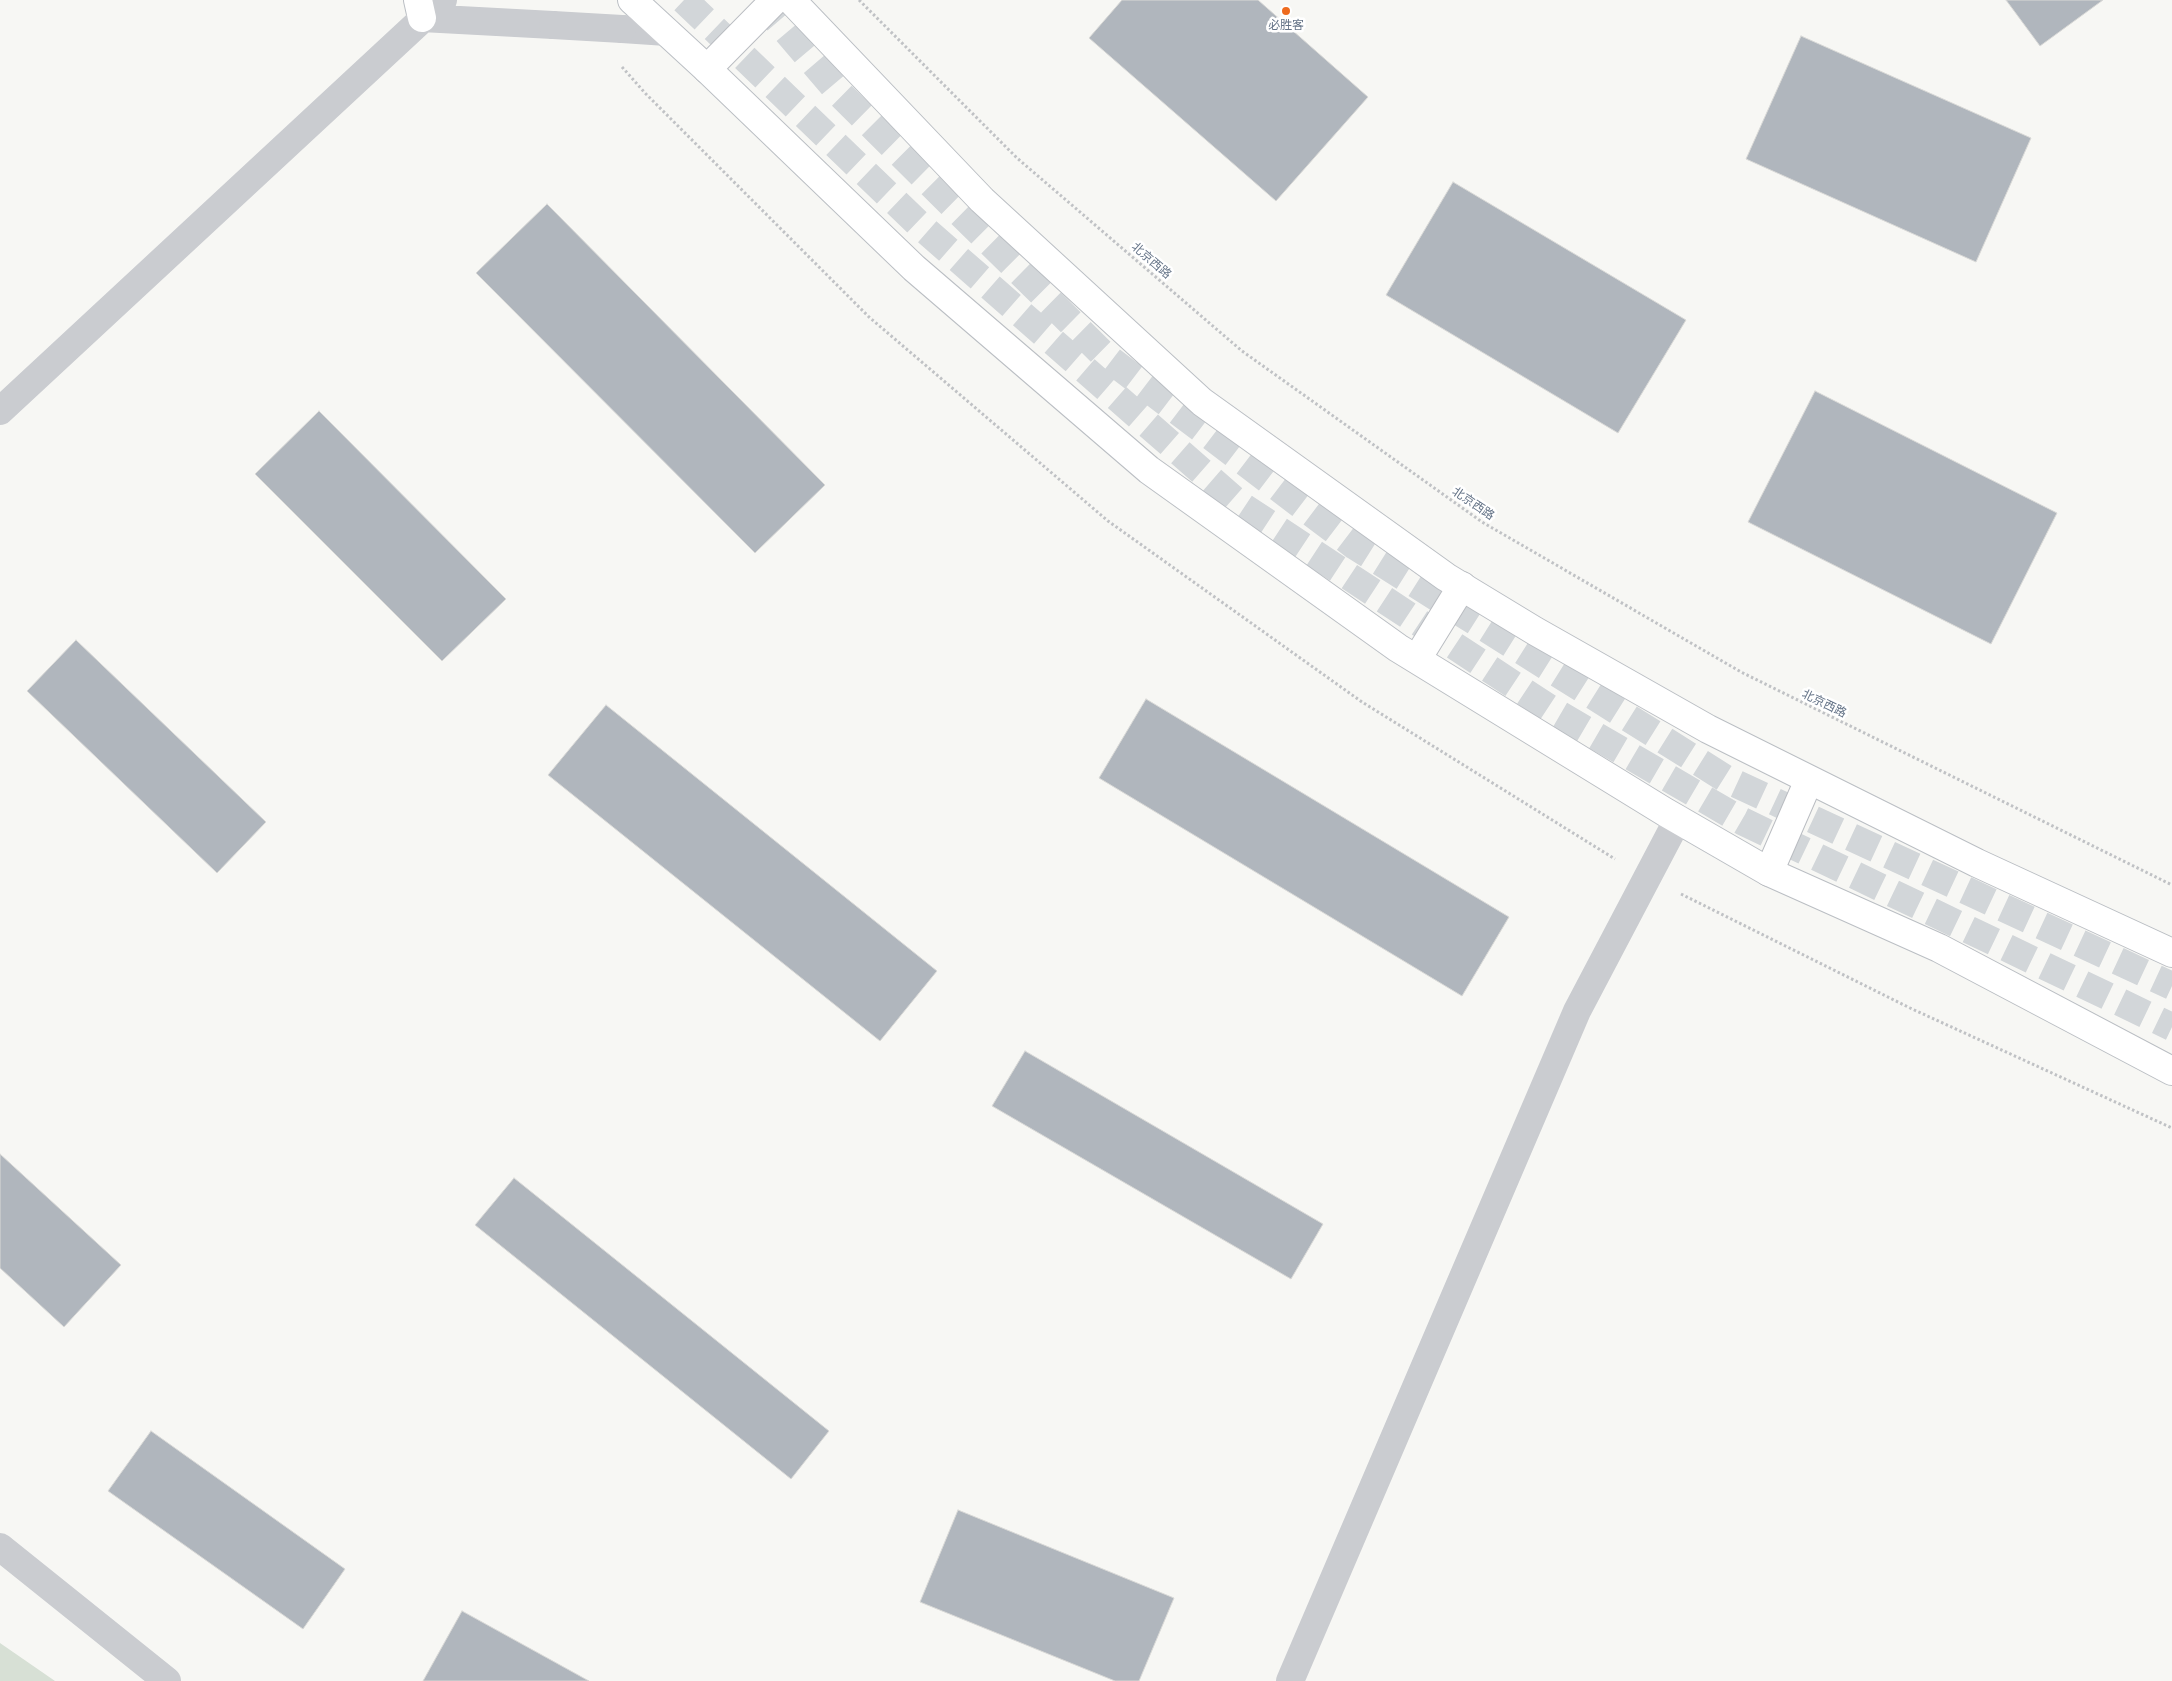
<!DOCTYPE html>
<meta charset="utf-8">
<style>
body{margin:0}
canvas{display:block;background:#f7f7f4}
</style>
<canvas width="2172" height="1681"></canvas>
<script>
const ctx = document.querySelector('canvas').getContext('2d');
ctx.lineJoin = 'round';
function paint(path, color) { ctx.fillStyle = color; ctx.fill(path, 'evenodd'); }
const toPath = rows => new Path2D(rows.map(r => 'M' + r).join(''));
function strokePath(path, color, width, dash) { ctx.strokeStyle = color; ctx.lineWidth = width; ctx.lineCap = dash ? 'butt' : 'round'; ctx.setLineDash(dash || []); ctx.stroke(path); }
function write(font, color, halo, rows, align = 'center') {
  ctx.font = font + ' Helvetica,"Noto Sans SC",sans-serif'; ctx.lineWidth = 5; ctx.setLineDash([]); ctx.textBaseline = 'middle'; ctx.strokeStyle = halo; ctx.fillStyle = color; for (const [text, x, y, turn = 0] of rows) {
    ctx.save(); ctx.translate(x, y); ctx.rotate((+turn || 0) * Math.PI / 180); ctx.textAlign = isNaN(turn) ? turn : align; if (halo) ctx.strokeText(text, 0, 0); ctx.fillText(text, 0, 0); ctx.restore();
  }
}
paint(toPath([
 [0,1643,55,1681,0,1681]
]), '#d7e0d5');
const building = toPath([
 [1122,0,1258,0,1368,97,1276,201,1089,38,1122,0],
 [2006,0,2103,0,2040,46,2006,0],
 [1801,36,2031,138,1976,262,1746,159,1801,36],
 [1453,182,1686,320,1618,433,1386,295,1453,182],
 [547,204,825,485,755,553,476,273,547,204],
 [1815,391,2057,513,1991,644,1748,522,1815,391],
 [319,411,506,599,442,661,255,474,319,411],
 [76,640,266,822,217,873,27,691,76,640],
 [1146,699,1509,917,1462,996,1099,778,1146,699],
 [606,705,937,971,880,1041,548,775,606,705],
 [1025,1051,1323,1224,1291,1279,992,1106,1025,1051],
 [0,1154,121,1265,64,1327,0,1268,0,1154],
 [514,1178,829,1431,791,1479,475,1225,514,1178],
 [151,1431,345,1569,303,1629,108,1491,151,1431],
 [958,1510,1174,1598,1139,1681,1115,1681,920,1602,958,1510],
 [462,1611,589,1681,423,1681,462,1611]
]);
paint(building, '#b0b6bd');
strokePath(building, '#d9d9d7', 1);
strokePath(toPath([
 [684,0,924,229,1239,504,1555,712,1742,821,2172,1027],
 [760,0,841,95,1104,355,1355,546,1726,779,2172,986]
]), '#d2d6d9', 28, [28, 14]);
const secondary = toPath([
 [418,0,422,18],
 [632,0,707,69,914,268,1149,470,1398,648,1665,812,1769,872,1939,948,2172,1071],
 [791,0,982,200,1202,402,1446,577,1535,631,1708,729,1977,863,2172,953]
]);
const primary = toPath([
 [707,69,775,0],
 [1417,659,1462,586],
 [1769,872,1809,780]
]);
strokePath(secondary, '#bbbfc4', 30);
strokePath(primary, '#babdc2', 30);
strokePath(toPath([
 [859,0,1017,158,1242,351,1482,522,1741,672,2172,885],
 [622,67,645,93,869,317,1108,521,1362,702,1615,859],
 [1681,894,1910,1008,2172,1128]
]), '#c0c2c5', 3, [2.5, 2.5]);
strokePath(toPath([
 [422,18,553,25],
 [622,29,667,32],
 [0,411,443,0],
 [0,1547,167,1681],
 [1290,1681,1577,1011,1678,819]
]), '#caccd0', 28);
strokePath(secondary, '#fff', 28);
strokePath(primary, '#fff', 28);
strokePath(toPath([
 [553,25,622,29]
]), '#caccd0', 28);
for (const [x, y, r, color] of [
 [1286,11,5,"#ee6b1e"]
]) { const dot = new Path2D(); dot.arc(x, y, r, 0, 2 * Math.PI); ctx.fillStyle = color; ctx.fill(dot); strokePath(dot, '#fff', 2); }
write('12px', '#647387', '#fff', [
 ["必胜客",1286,26]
]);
write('12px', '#647387', '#fff', [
 ["北京西路",1151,261,41],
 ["北京西路",1473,504,34],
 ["北京西路",1824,704,26]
]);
</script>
